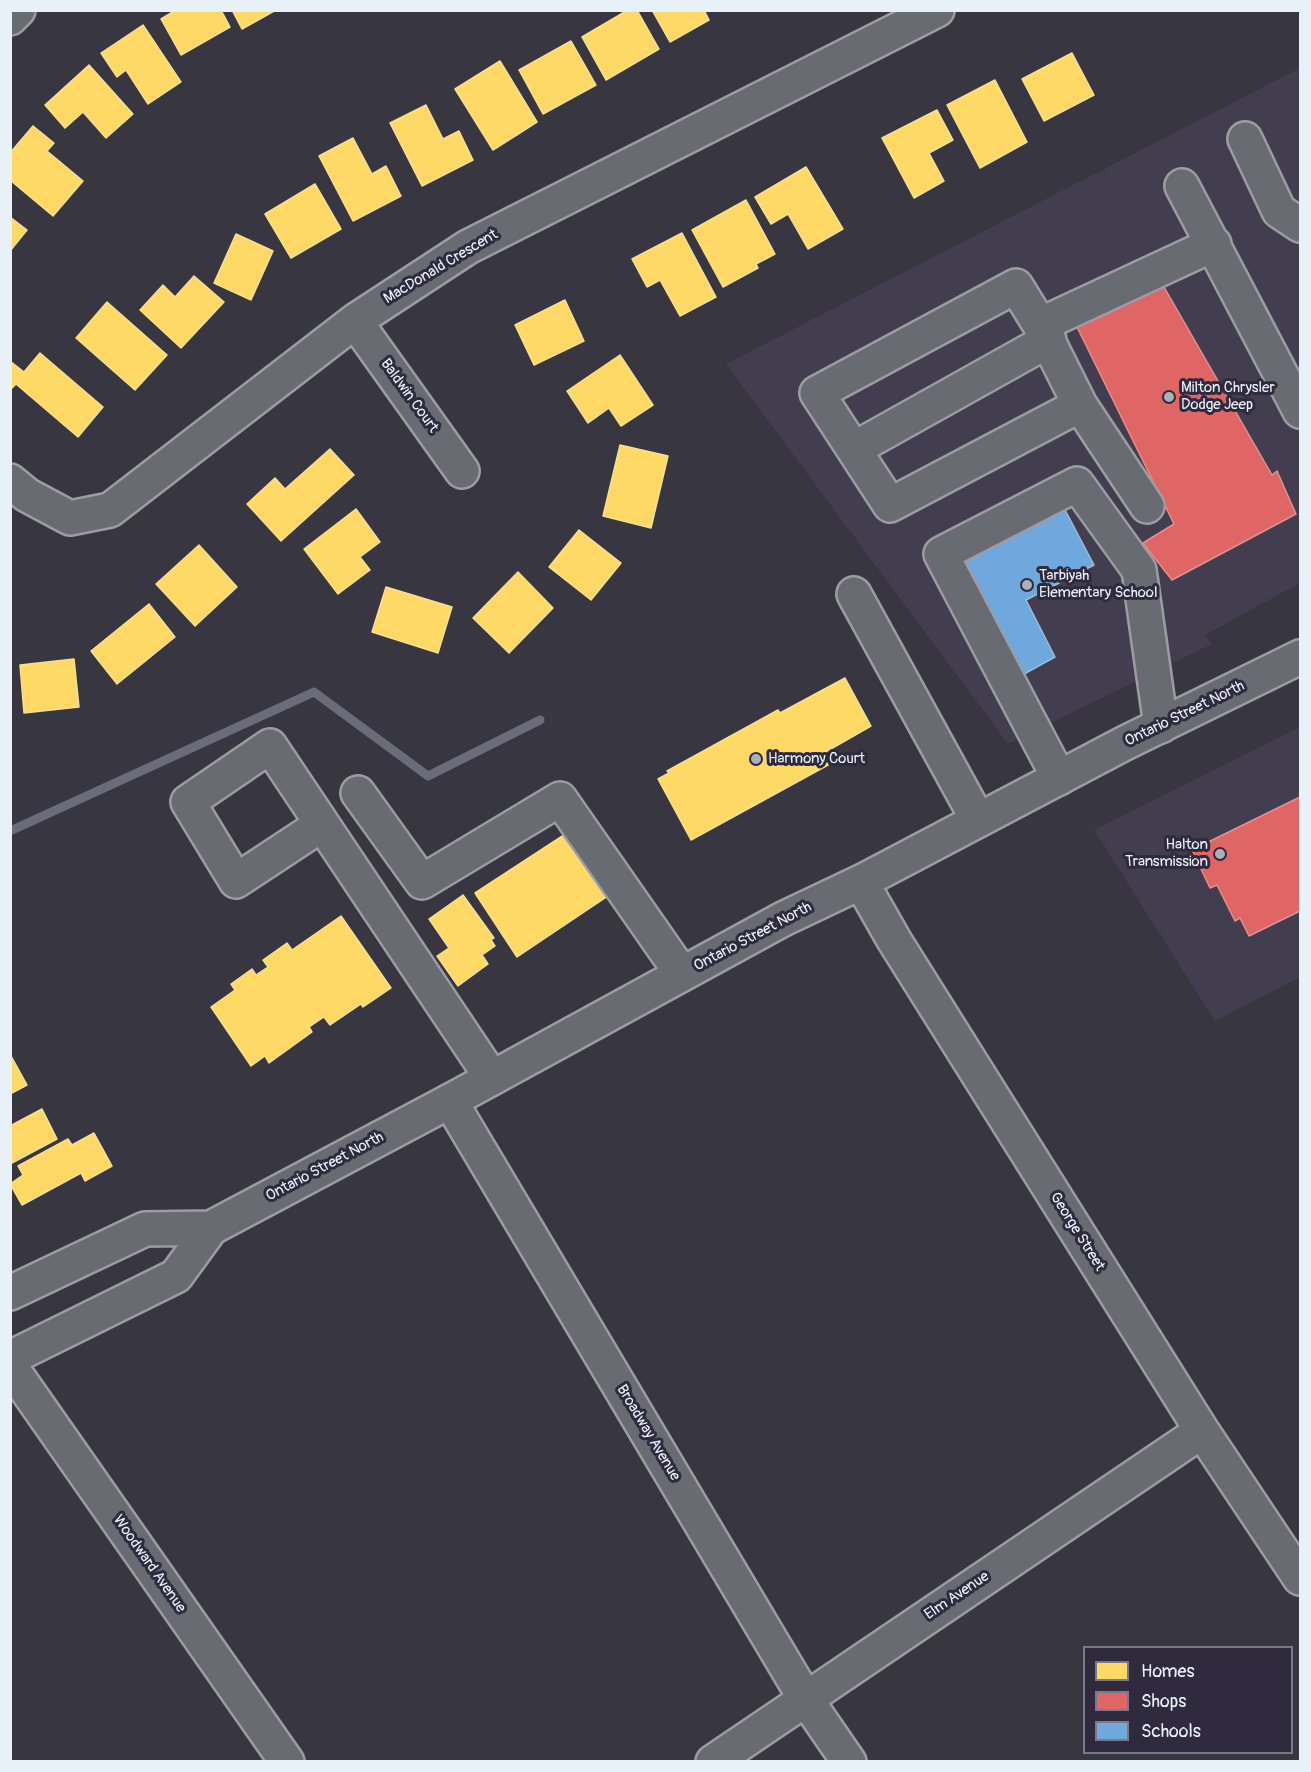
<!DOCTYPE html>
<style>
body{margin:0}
#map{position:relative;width:1311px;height:1772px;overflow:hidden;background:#383640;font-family:Pangolin,sans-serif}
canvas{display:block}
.frame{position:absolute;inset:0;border:12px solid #e8f1f8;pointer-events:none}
.legend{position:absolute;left:1083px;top:1646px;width:210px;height:108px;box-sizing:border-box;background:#2f2a3d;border:2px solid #797a88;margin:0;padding:8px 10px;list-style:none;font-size:18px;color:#e8f1f8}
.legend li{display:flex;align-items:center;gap:12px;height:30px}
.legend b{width:30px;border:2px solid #797a88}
</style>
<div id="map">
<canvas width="1311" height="1772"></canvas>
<div class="frame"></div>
<ul class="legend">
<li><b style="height:16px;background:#ffd966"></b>Homes</li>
<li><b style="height:16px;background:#e06666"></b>Shops</li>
<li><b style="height:16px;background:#6fa8dc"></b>Schools</li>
</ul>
</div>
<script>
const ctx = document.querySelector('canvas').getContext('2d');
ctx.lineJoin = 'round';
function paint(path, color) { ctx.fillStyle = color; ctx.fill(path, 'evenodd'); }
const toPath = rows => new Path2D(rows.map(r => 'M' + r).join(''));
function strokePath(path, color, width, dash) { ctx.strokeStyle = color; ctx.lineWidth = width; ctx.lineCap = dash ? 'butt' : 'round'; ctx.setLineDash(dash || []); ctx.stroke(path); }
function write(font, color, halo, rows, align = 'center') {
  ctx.font = font + ' Pangolin,sans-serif'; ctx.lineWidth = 6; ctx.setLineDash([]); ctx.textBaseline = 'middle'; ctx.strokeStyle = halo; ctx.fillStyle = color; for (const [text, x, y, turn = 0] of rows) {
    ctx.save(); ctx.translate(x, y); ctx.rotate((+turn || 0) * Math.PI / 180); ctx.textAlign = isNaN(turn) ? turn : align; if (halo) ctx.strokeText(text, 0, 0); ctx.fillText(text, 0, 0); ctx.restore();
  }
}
paint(toPath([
 [1300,68,1300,583,1205,635,1212,644,1008,744,726,364],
 [1300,727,1300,977,1215,1021,1094,830]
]), '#423e4f');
const homes = toPath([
 [176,10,221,10,230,27,181,55,161,19,176,10],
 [232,10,276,10,242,29,232,10],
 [628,10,637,10,659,49,606,80,582,37,628,10],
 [652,10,704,10,709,20,670,42,652,10],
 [143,25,181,82,148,104,126,70,117,77,101,53,143,25],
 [571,41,596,85,543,114,519,70,571,41],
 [1072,53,1094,95,1044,121,1022,79,1072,53],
 [500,61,537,122,493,150,455,89,500,61],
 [89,65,133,114,106,138,83,112,65,128,45,105,89,65],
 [995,80,1027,142,980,168,947,105,995,80],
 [426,105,443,139,459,131,473,160,422,186,390,123,426,105],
 [937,110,953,140,929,153,944,181,914,198,882,138,937,110],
 [33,126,54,143,47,151,83,181,53,216,10,180,10,153,33,126],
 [353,138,372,174,386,166,401,196,353,221,319,156,353,138],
 [806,167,843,229,808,249,788,214,771,224,755,197,806,167],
 [315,184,341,229,291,258,265,214,315,184],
 [746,200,775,254,756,264,758,268,723,287,692,230,746,200],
 [10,217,27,230,10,251,10,217],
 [682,233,716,297,680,316,660,280,647,287,632,259,682,233],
 [236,234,273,251,251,300,214,283,236,234],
 [194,276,224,302,181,348,140,310,163,285,175,297,194,276],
 [565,300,584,341,534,365,515,325,565,300],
 [107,302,167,355,135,390,76,338,107,302],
 [40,353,103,407,78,437,16,384,10,390,10,361,24,372,40,353],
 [620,355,653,405,621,426,609,408,588,423,567,391,620,355],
 [620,445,668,456,651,528,603,516,620,445],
 [330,449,354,475,281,541,247,504,275,478,285,489,330,449],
 [356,509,380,542,360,557,370,570,338,594,304,549,356,509],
 [579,530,621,563,591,600,549,567,579,530],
 [199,545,237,587,195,626,156,584,199,545],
 [518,572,553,608,509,653,473,618,518,572],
 [386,587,452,607,438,653,372,632,386,587],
 [149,604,175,637,117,684,91,651,149,604],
 [74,659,79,707,24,713,20,665,74,659],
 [845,678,871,726,822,754,828,765,691,840,658,779,669,773,667,771,778,710,780,713,845,678],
 [567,833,608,896,517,957,475,893,567,833],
 [463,895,494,938,491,940,495,946,482,955,488,964,458,986,437,956,449,948,429,919,463,895],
 [341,916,391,988,363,1007,361,1004,330,1025,324,1017,309,1027,312,1032,269,1063,265,1056,251,1066,211,1007,235,990,231,984,252,969,256,975,268,967,263,960,287,943,292,950,341,916],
 [10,1054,27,1085,10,1094,10,1054],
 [42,1109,57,1139,10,1164,10,1126,42,1109],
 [94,1133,112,1166,85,1181,81,1173,22,1205,10,1184,23,1175,18,1166,68,1139,72,1145,94,1133]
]);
paint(homes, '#ffd966');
strokePath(homes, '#f8e092', 1.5);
const shops = toPath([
 [1160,280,1272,475,1277,471,1296,514,1172,580,1143,543,1174,524,1075,323,1160,280],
 [1300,797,1300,911,1249,936,1240,918,1235,921,1217,885,1210,888,1192,850,1300,797]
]);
paint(shops, '#e06666');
strokePath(shops, '#e29092', 1.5);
const schools = toPath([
 [1063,506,1094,565,1026,600,1055,657,1015,679,954,563,1063,506]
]);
paint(schools, '#6fa8dc');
strokePath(schools, '#93bee4', 1.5);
strokePath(toPath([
 [10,831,314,692,428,776,540,720]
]), '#6b6c79', 9);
const minor = toPath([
 [10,18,18,10],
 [1245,139,1279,211,1300,225],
 [1182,186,1300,411],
 [355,321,462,471],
 [1040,325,1080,405,1147,506],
 [1080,405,890,505,817,393,1016,286,1040,325,1214,244],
 [854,449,1049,340],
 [10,481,27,495,70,518,110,510,355,321,468,247,937,10],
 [854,594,978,820],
 [1059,778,941,554,1077,484,1139,570,1161,726],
 [358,793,422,882,560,799,682,974],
 [321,825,236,881,188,802,270,746,492,1078],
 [861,882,894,940,1202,1431,1300,1578],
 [450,1101,805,1698,849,1762],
 [10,1366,287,1762],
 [713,1762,1202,1431]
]);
const major = toPath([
 [10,1293,145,1229,211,1228,450,1101,783,919,861,882,1125,743,1300,657],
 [10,1358,176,1276,211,1228]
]);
strokePath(minor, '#9c9ca2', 38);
strokePath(major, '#9c9ca2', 38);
strokePath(minor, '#696b72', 33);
strokePath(major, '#696b72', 33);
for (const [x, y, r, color] of [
 [1169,397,6,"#aab0b8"],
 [1027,585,6,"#aab0b8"],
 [756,759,6,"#aab0b8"],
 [1220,854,6,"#aab0b8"]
]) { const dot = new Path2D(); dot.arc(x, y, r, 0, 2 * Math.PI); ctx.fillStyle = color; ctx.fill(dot); strokePath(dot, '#2f2a3d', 2); }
write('15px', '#e8f1f8', '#2f2a3d', [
 ["MacDonald Crescent",441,267,-31],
 ["Baldwin Court",409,396,54],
 ["Ontario Street North",1185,714,-26],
 ["Ontario Street North",753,937,-28],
 ["Ontario Street North",325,1167,-28],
 ["George Street",1077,1232,58],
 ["Broadway Avenue",648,1433,59],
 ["Woodward Avenue",149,1564,55],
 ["Elm Avenue",957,1596,-34]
]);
write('15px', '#e8f1f8', '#2f2a3d', [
 ["Milton Chrysler",1181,388],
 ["Dodge Jeep",1181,405],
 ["Tarbiyah",1039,576],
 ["Elementary School",1039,593],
 ["Harmony Court",768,759],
 ["Halton",1208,845,"right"],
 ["Transmission",1208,862,"right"]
], 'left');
</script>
